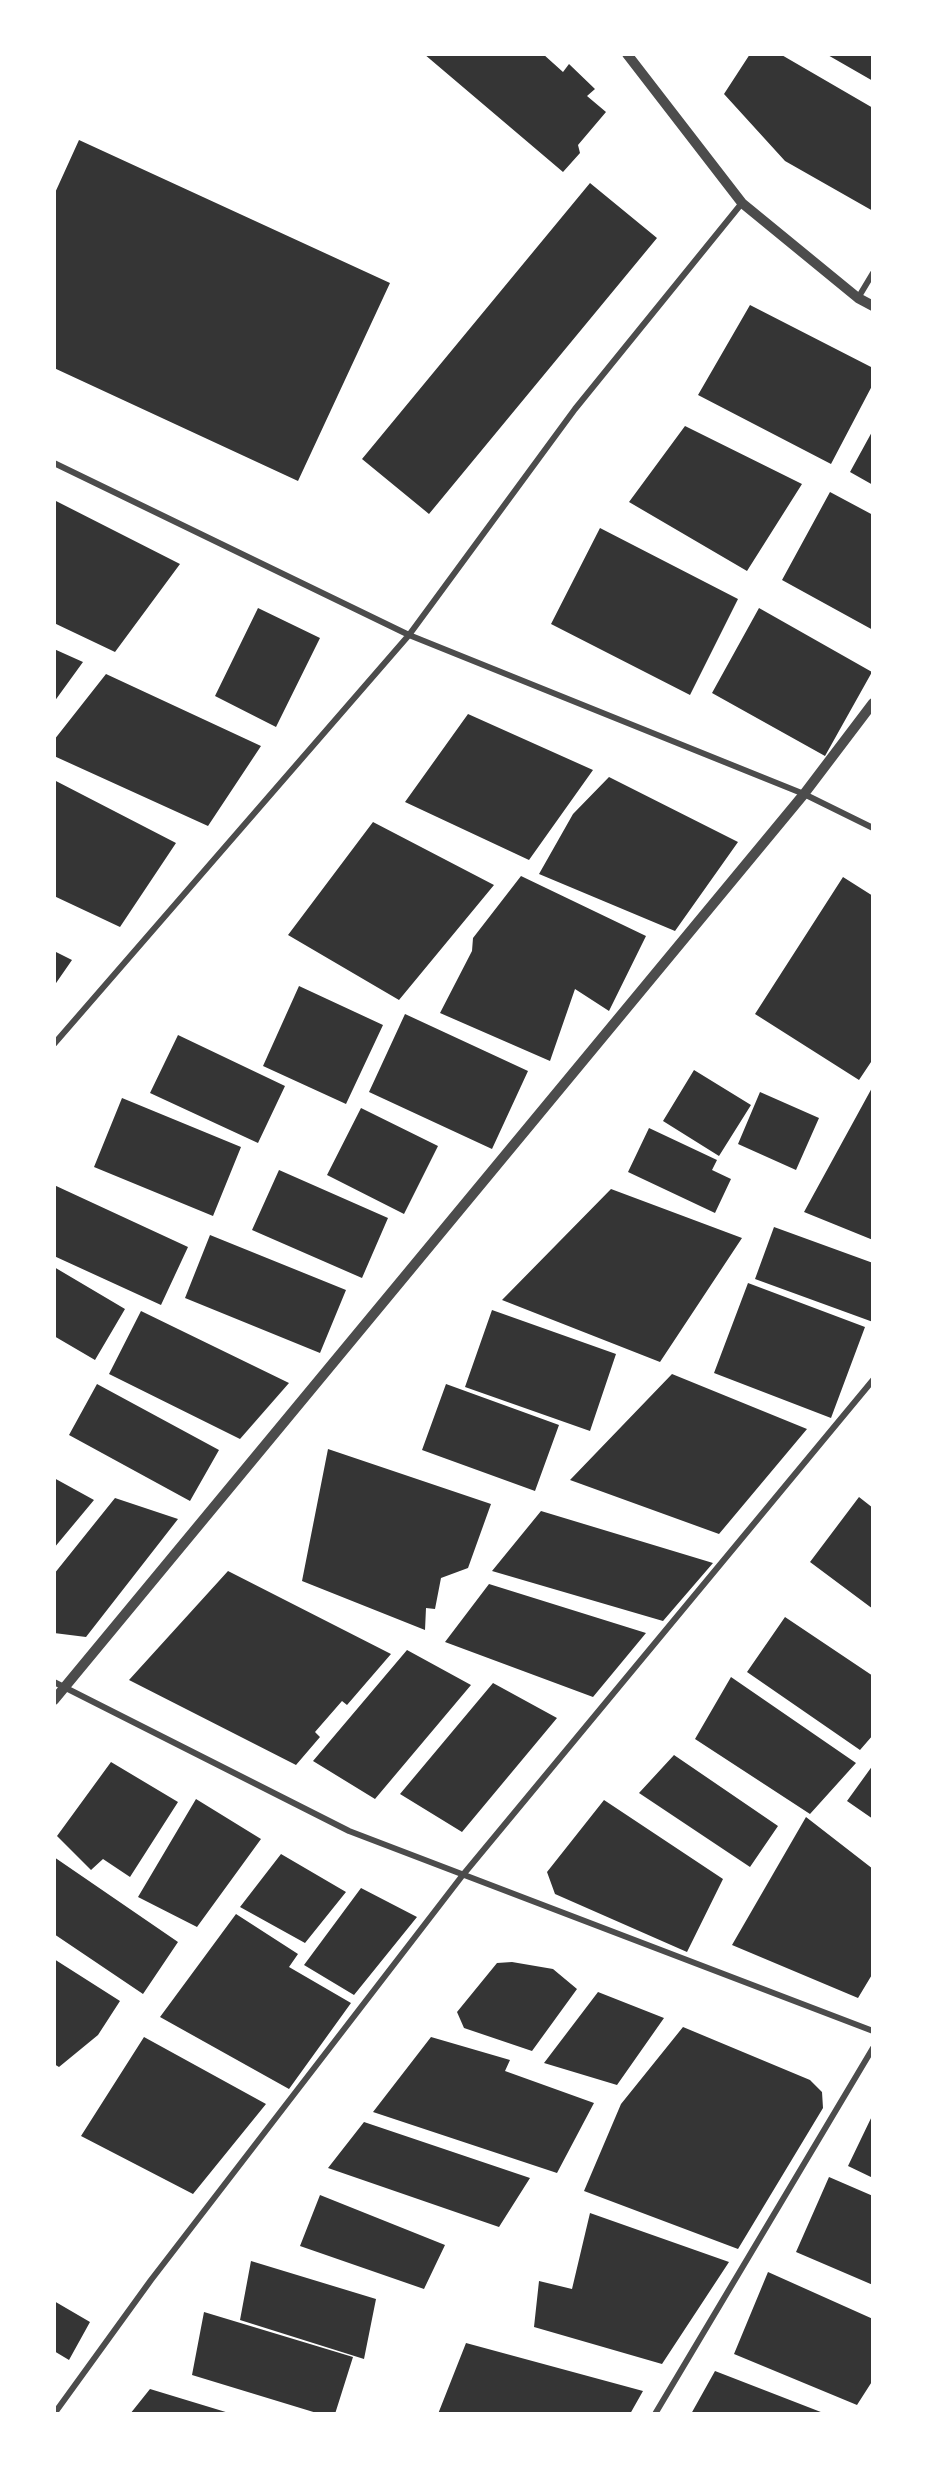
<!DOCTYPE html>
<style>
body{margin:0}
#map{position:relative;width:927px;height:2468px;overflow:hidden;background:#fff;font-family:"Space Grotesk",sans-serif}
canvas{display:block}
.frame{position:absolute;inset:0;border:56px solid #fff;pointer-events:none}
</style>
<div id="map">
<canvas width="927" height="2468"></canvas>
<div class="frame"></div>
</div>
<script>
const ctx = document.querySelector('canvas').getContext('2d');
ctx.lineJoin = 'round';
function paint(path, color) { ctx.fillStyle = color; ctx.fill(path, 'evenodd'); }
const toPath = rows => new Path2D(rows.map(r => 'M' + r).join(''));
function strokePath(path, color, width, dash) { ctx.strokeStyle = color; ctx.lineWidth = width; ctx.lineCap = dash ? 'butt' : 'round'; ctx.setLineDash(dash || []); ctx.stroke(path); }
paint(toPath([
 [424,54,543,54,563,72,569,64,595,89,587,96,606,112,578,145,580,153,563,172],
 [750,54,780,54,873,108,873,211,785,161,724,94],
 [826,54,873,54,873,81],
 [79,140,390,283,298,481,54,368,54,195],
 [590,183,657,238,429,514,362,459],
 [750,305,873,368,873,384,831,464,698,395],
 [685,426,802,484,747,571,629,502],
 [873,430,873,485,850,472],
 [830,492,873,515,873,630,782,580],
 [54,500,180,564,115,652,54,623],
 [600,528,738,599,690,695,551,624],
 [258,608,320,638,276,727,215,696],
 [759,608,872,672,825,756,712,693],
 [54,649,83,662,54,702],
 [106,674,261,746,208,826,54,756,54,740],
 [468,714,593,770,529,860,405,802],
 [609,777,738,842,675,931,539,874,573,814],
 [54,780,176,843,120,927,54,896],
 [373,822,494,885,399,1000,288,935],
 [521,876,646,936,609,1011,575,989,550,1061,440,1013,472,951,473,938],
 [843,877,873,896,873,1059,859,1080,755,1014],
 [54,951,72,960,54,986],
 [299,986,383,1025,346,1104,263,1066],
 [405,1014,528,1071,492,1149,369,1092],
 [178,1035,285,1086,258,1143,150,1093],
 [694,1070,751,1105,719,1156,663,1121],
 [873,1086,873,1240,804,1212],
 [760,1092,819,1118,796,1170,738,1144],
 [122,1098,241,1147,213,1216,94,1167],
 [361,1108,438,1146,404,1214,327,1175],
 [649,1128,717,1160,712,1170,731,1179,715,1213,628,1172],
 [279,1170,388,1218,362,1278,252,1230],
 [54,1185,188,1247,161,1305,54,1256],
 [611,1189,742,1238,660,1362,502,1300],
 [774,1227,873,1263,873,1322,755,1279],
 [210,1235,346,1290,320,1353,185,1298],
 [54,1267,125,1309,95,1360,54,1336],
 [748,1283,865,1327,831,1418,714,1373],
 [492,1310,616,1354,590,1431,465,1387],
 [141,1311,289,1383,240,1439,109,1374],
 [672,1374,807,1429,719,1534,570,1480],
 [97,1384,219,1450,190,1501,69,1435],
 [446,1384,559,1425,535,1491,422,1450],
 [328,1449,491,1504,468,1568,441,1578,435,1609,426,1608,425,1630,302,1581],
 [54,1478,94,1500,54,1548],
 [859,1497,873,1508,873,1609,810,1562],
 [115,1498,178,1519,86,1637,54,1633,54,1574],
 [541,1511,713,1563,663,1621,492,1571],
 [228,1571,391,1654,347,1705,342,1701,315,1732,320,1737,296,1765,129,1680],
 [489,1584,646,1633,593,1697,445,1642],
 [785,1617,873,1676,873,1735,860,1750,747,1672],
 [407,1650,471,1685,375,1799,313,1761],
 [731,1677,856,1763,810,1814,695,1739],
 [493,1683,557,1718,462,1832,400,1794],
 [674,1755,778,1826,750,1867,639,1793],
 [111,1762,178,1802,130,1877,103,1859,91,1870,57,1836],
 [873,1765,873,1819,847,1801],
 [196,1799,261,1839,197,1927,138,1897],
 [604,1800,723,1879,687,1952,555,1894,547,1872],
 [806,1817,873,1869,873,1973,858,1998,732,1945],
 [281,1854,346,1892,305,1943,240,1907],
 [54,1857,178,1942,143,1994,54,1934],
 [361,1888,417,1917,354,1995,304,1965],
 [236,1914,298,1954,289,1967,351,2003,289,2089,160,2017],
 [54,1959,120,2001,98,2035,59,2067,54,2064],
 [512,1962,553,1969,577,1989,532,2051,464,2028,457,2012,497,1963],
 [598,1992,664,2018,617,2085,544,2063],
 [683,2027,810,2080,822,2092,823,2108,738,2249,584,2191,621,2104],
 [144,2037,266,2104,193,2194,81,2136],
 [431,2037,510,2060,505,2071,594,2103,557,2173,373,2112],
 [873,2114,873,2178,848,2166],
 [364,2122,530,2178,499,2227,328,2168],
 [829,2177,873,2196,873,2285,796,2252],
 [320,2195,445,2245,424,2289,300,2246],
 [590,2213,729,2262,662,2364,534,2327,539,2281,572,2289],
 [251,2261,376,2299,364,2359,240,2320],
 [768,2272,873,2319,873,2380,857,2405,734,2354],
 [54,2301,90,2322,69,2360,54,2351],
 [204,2312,353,2357,335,2414,320,2414,192,2375],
 [466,2343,643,2391,630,2414,438,2414],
 [715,2371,826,2414,691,2414],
 [150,2389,229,2413,229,2414,130,2414]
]), '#353535');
strokePath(toPath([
 [858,298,873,273],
 [54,463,409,635,804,794,873,828],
 [54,1044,409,635,575,409,742,203],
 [54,1682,349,1831,873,2031],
 [54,2414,151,2280,462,1876,873,1380],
 [655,2414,873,2048]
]), '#4c4c4c', 6);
strokePath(toPath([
 [627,54,742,203,858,298,873,306],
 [54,1700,804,794,873,703]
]), '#4c4c4c', 10);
</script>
